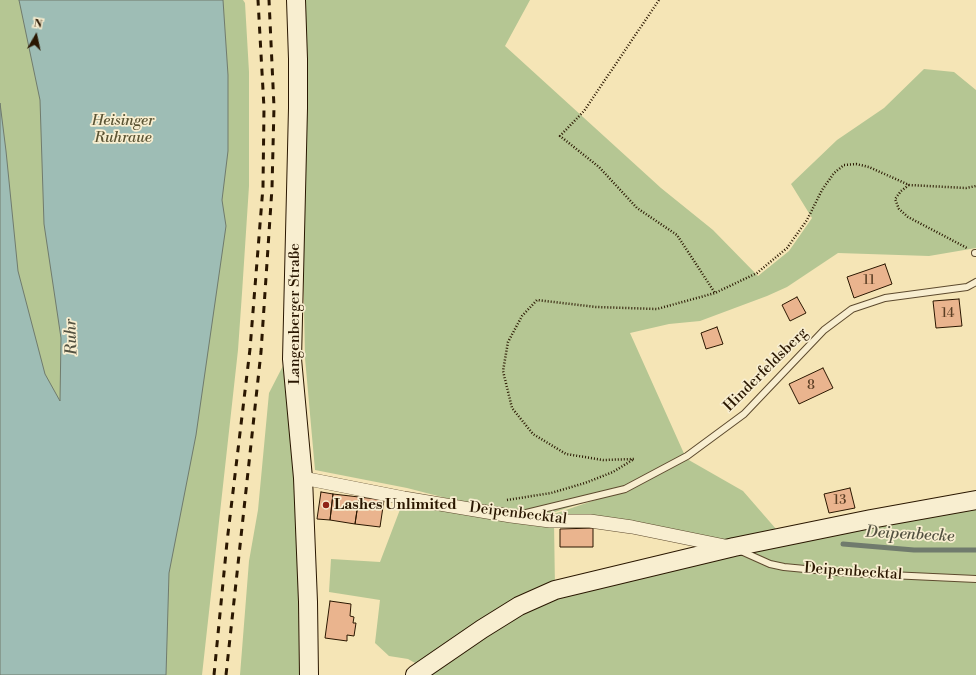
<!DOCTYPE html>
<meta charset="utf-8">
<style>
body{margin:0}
#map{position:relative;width:976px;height:675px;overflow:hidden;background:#f5e5b6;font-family:"Libre Bodoni",serif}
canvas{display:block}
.north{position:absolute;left:16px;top:16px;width:40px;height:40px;-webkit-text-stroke:3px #f8eed0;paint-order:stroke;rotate:9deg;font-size:11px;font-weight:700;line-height:16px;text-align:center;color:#2a1701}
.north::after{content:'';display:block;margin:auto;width:14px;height:18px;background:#2a1701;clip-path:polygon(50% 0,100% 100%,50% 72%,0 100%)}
</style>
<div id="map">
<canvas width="976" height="675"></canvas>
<div class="north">N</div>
</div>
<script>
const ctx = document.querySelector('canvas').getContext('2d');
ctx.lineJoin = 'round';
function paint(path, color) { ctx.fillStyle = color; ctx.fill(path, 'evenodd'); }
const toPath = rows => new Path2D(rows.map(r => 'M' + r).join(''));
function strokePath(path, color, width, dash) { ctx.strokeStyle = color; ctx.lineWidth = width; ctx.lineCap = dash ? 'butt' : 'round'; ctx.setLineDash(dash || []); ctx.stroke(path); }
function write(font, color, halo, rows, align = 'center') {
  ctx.font = font + ' "Libre Bodoni",serif'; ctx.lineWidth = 3.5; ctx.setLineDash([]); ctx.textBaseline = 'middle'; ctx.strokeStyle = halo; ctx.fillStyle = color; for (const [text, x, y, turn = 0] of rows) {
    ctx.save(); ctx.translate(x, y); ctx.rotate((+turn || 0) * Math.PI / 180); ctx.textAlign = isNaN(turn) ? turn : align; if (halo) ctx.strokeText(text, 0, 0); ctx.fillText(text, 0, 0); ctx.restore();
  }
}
paint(toPath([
 [0,0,243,0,245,3,249,72,249,186,242,293,238,350,202,675,0,675],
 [298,0,530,0,505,46,661,188,713,230,758,276,789,251,812,218,791,184,837,140,884,108,924,69,954,72,976,90,976,248,929,256,838,253,787,287,767,296,700,321,669,324,630,333,686,458,624,489,531,520,407,488,315,470,305,358],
 [287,358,297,483,302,675,240,675,249,561,258,510,269,393],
 [687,459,743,491,783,537,724,549,682,536,536,520,625,490],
 [404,499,554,522,555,589,424,668,408,659,389,656,375,643,380,600,329,592,331,559,380,562],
 [976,501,976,675,417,675,556,590]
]), '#b5c693');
const water = toPath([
 [19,0,223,0,228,75,228,151,222,200,226,226,196,435,169,573,166,675,0,675,0,103,6,151,18,271,45,374,60,401,61,338,44,224,40,100,19,0]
]);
paint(water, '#9ebdb5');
strokePath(water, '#707b6d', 1);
strokePath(toPath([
 [843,544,914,550,976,550]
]), '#707b6d', 5);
const building = toPath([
 [885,264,892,284,854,298,847,277,885,264],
 [797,297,806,313,790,321,782,305,797,297],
 [959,299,962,326,936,328,933,301,959,299],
 [717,327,723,344,706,349,701,333,717,327],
 [823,368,833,388,799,404,789,384,823,368],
 [850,488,855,508,829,513,824,494,850,488],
 [321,492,333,494,330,520,317,519,321,492],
 [333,494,359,497,355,524,330,520,333,494],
 [359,497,384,500,380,527,355,524,359,497],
 [593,528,593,547,560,547,560,529,593,528],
 [330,601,351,604,350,616,354,617,353,623,356,623,354,636,347,635,347,641,325,638,330,601]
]);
paint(building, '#eab48e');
strokePath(building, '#2a1701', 1);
const lane = toPath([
 [975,253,976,253],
 [522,514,625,489,687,456,744,414,824,330,852,309,885,298,967,287,976,282],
 [741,551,770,564,784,567,847,573,976,579]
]);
const street = toPath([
 [303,478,404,498,511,516,550,521,590,521,632,527,730,547]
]);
const secondary = toPath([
 [296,0,298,59,298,108,292,359,303,478,308,602,309,675],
 [415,675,482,629,519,606,555,590,734,547,871,519,976,500]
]);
strokePath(lane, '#5d4a2e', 8);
strokePath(street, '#5d4a2e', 14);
strokePath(secondary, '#2a1701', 20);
strokePath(toPath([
 [659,0,584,111,560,136,599,167,637,208,677,235,715,293],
 [909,185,901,191,895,199,899,209,908,217,967,248],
 [507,500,551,493,585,483,613,472,634,459,603,460,566,454,533,434,512,408,503,371,508,342,522,316,537,300,596,307,657,309,715,293,757,273,787,248,807,220,822,190,834,173,844,165,856,164,869,167,909,185,966,188,976,186]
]), '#2a1701', 2.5, [1, 2]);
strokePath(lane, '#f8eed0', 6);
strokePath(street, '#f8eed0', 13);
strokePath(secondary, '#f8eed0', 18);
strokePath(toPath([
 [214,675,227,542,250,349,263,187,264,108,258,0],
 [226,675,261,352,272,188,274,107,269,0]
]), '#2a1701', 3, [7, 7]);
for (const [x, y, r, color] of [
 [326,505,4,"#8f2418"]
]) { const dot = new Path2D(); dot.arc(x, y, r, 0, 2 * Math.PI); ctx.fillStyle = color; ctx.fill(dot); strokePath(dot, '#f8eed0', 1.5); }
write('13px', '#5a3e24', null, [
 ["11",869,281],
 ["14",948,314],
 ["8",811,386],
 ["13",840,501]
]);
write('italic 15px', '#5b5434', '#f8eed0', [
 ["Heisinger",123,121],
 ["Ruhraue",123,138]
]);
write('15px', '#2a1701', '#f8eed0', [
 ["Langenberger Straße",295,314,-90],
 ["Hinderfeldsberg",766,370,-45],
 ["Deipenbecktal",518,514,7],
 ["Deipenbecktal",853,572,4]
]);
write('bold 15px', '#2a1701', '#f8eed0', [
 ["Lashes Unlimited",334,505]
], 'left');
write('italic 16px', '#535140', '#f8eed0', [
 ["Ruhr",72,337,-92],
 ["Deipenbecke",910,535,3]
]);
</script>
